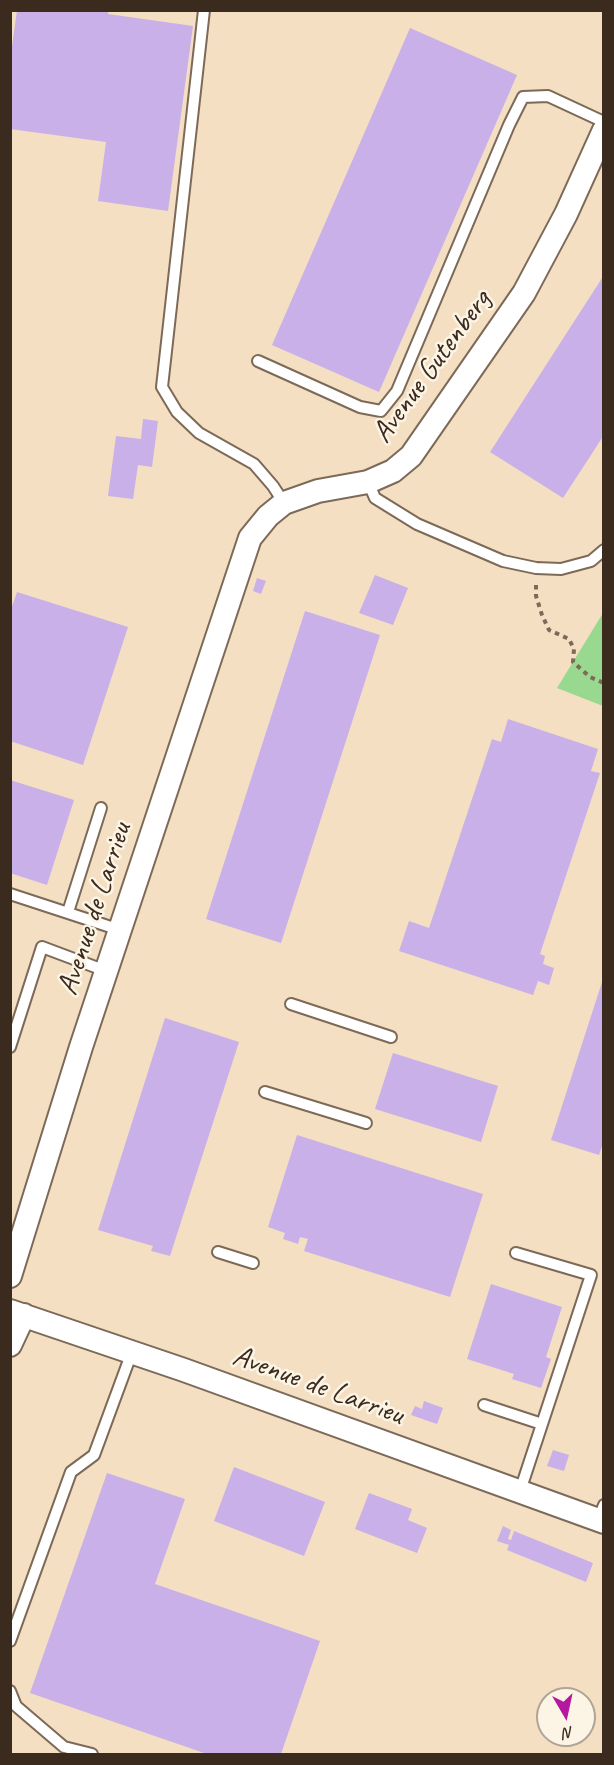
<!DOCTYPE html>
<style>
body{margin:0}
#map{position:relative;width:614px;height:1765px;overflow:hidden;background:#f4dfc3;font-family:Caveat,sans-serif}
canvas{display:block}
.frame{position:absolute;inset:0;border:12px solid #3b2a1e;pointer-events:none}
.north{position:absolute;left:536px;top:1687px;width:60px;height:60px;box-sizing:border-box;background:#fcf5e5;border:2px solid #afa495;border-radius:50%;rotate:171deg;font-size:16px;font-weight:700;line-height:24px;text-align:center;color:#3b2a1e}
.north::after{content:'';display:block;margin:auto;width:21px;height:27px;background:#b5179e;clip-path:polygon(50% 0,100% 100%,50% 72%,0 100%)}
</style>
<div id="map">
<canvas width="614" height="1765"></canvas>
<div class="frame"></div>
<div class="north">N</div>
</div>
<script>
const ctx = document.querySelector('canvas').getContext('2d');
ctx.lineJoin = 'round';
function paint(path, color) { ctx.fillStyle = color; ctx.fill(path, 'evenodd'); }
const toPath = rows => new Path2D(rows.map(r => 'M' + r).join(''));
function strokePath(path, color, width, dash) { ctx.strokeStyle = color; ctx.lineWidth = width; ctx.lineCap = dash ? 'butt' : 'round'; ctx.setLineDash(dash || []); ctx.stroke(path); }
function write(font, color, halo, rows, align = 'center') {
  ctx.font = font + ' Caveat,sans-serif'; ctx.lineWidth = 5; ctx.setLineDash([]); ctx.textBaseline = 'middle'; ctx.strokeStyle = halo; ctx.fillStyle = color; for (const [text, x, y, turn = 0] of rows) {
    ctx.save(); ctx.translate(x, y); ctx.rotate((+turn || 0) * Math.PI / 180); ctx.textAlign = isNaN(turn) ? turn : align; if (halo) ctx.strokeText(text, 0, 0); ctx.fillText(text, 0, 0); ctx.restore();
  }
}
paint(toPath([
 [603,613,603,706,557,688]
]), '#98d88f');
paint(toPath([
 [17,10,108,10,108,14,193,26,168,211,98,201,106,142,10,129,10,61],
 [410,28,517,75,379,392,272,345],
 [604,275,604,435,563,498,490,452],
 [143,419,158,421,152,467,138,465,133,499,108,496,116,436,141,439],
 [375,575,408,588,393,625,359,613],
 [257,578,266,581,261,594,253,591],
 [17,592,128,627,83,765,10,741,10,612],
 [305,611,380,635,281,943,206,919],
 [508,719,598,749,591,771,600,773,540,954,545,956,543,964,554,968,549,985,538,981,533,995,399,951,409,921,429,928,492,739,501,742],
 [10,780,74,800,47,885,10,873],
 [603,979,604,1140,599,1155,551,1140],
 [165,1018,239,1042,170,1256,151,1251,153,1246,98,1230],
 [393,1053,498,1086,481,1142,375,1109],
 [297,1135,483,1194,450,1297,304,1251,308,1239,300,1237,298,1244,283,1239,285,1233,268,1227],
 [491,1284,562,1307,546,1357,551,1359,541,1388,512,1379,514,1374,467,1359],
 [424,1401,443,1408,437,1424,411,1415,415,1406,422,1409],
 [553,1450,569,1455,564,1471,547,1466],
 [234,1467,325,1502,304,1556,214,1521],
 [107,1473,185,1499,155,1584,320,1641,281,1754,207,1754,30,1693],
 [369,1493,412,1509,408,1520,427,1528,417,1553,355,1529],
 [503,1526,511,1530,508,1539,511,1540,514,1531,593,1563,586,1582,507,1550,509,1545,497,1541]
]), '#c9b0e8');
const lane = toPath([
 [204,10,162,387,177,412,199,433,254,464,273,486,284,503],
 [258,361,360,407,381,411,397,391,509,125,523,97,548,96,604,122],
 [368,482,375,498,417,524,503,561,536,568,561,569,591,561,604,550],
 [10,894,120,930],
 [68,912,101,808],
 [291,1004,391,1037],
 [10,1047,42,947,106,971],
 [265,1092,366,1123],
 [218,1252,253,1263],
 [516,1253,591,1275,520,1491],
 [484,1405,542,1424],
 [598,1520,604,1505],
 [10,1641,71,1472,94,1455,132,1352],
 [10,1691,16,1706,64,1747,92,1754]
]);
const street = toPath([
 [10,1276,81,1047,250,538,268,516,284,503,318,491,368,482,393,471,411,456,524,293,566,214,604,130],
 [10,1311,184,1370,604,1522],
 [10,1345,24,1315]
]);
strokePath(lane, '#7c6958', 14);
strokePath(street, '#7c6958', 26);
strokePath(toPath([
 [536,585,536,596,542,615,549,630,569,639,574,649,573,662,590,677,604,683]
]), '#7c6958', 4, [4.5, 4.5]);
strokePath(lane, '#fff', 10);
strokePath(street, '#fff', 22);
write('30px', '#3b2a1e', '#fcf5e5', [
 ["Avenue Gutenberg",432,367,-54],
 ["Avenue de Larrieu",95,909,-72],
 ["Avenue de Larrieu",318,1386,20]
]);
</script>
